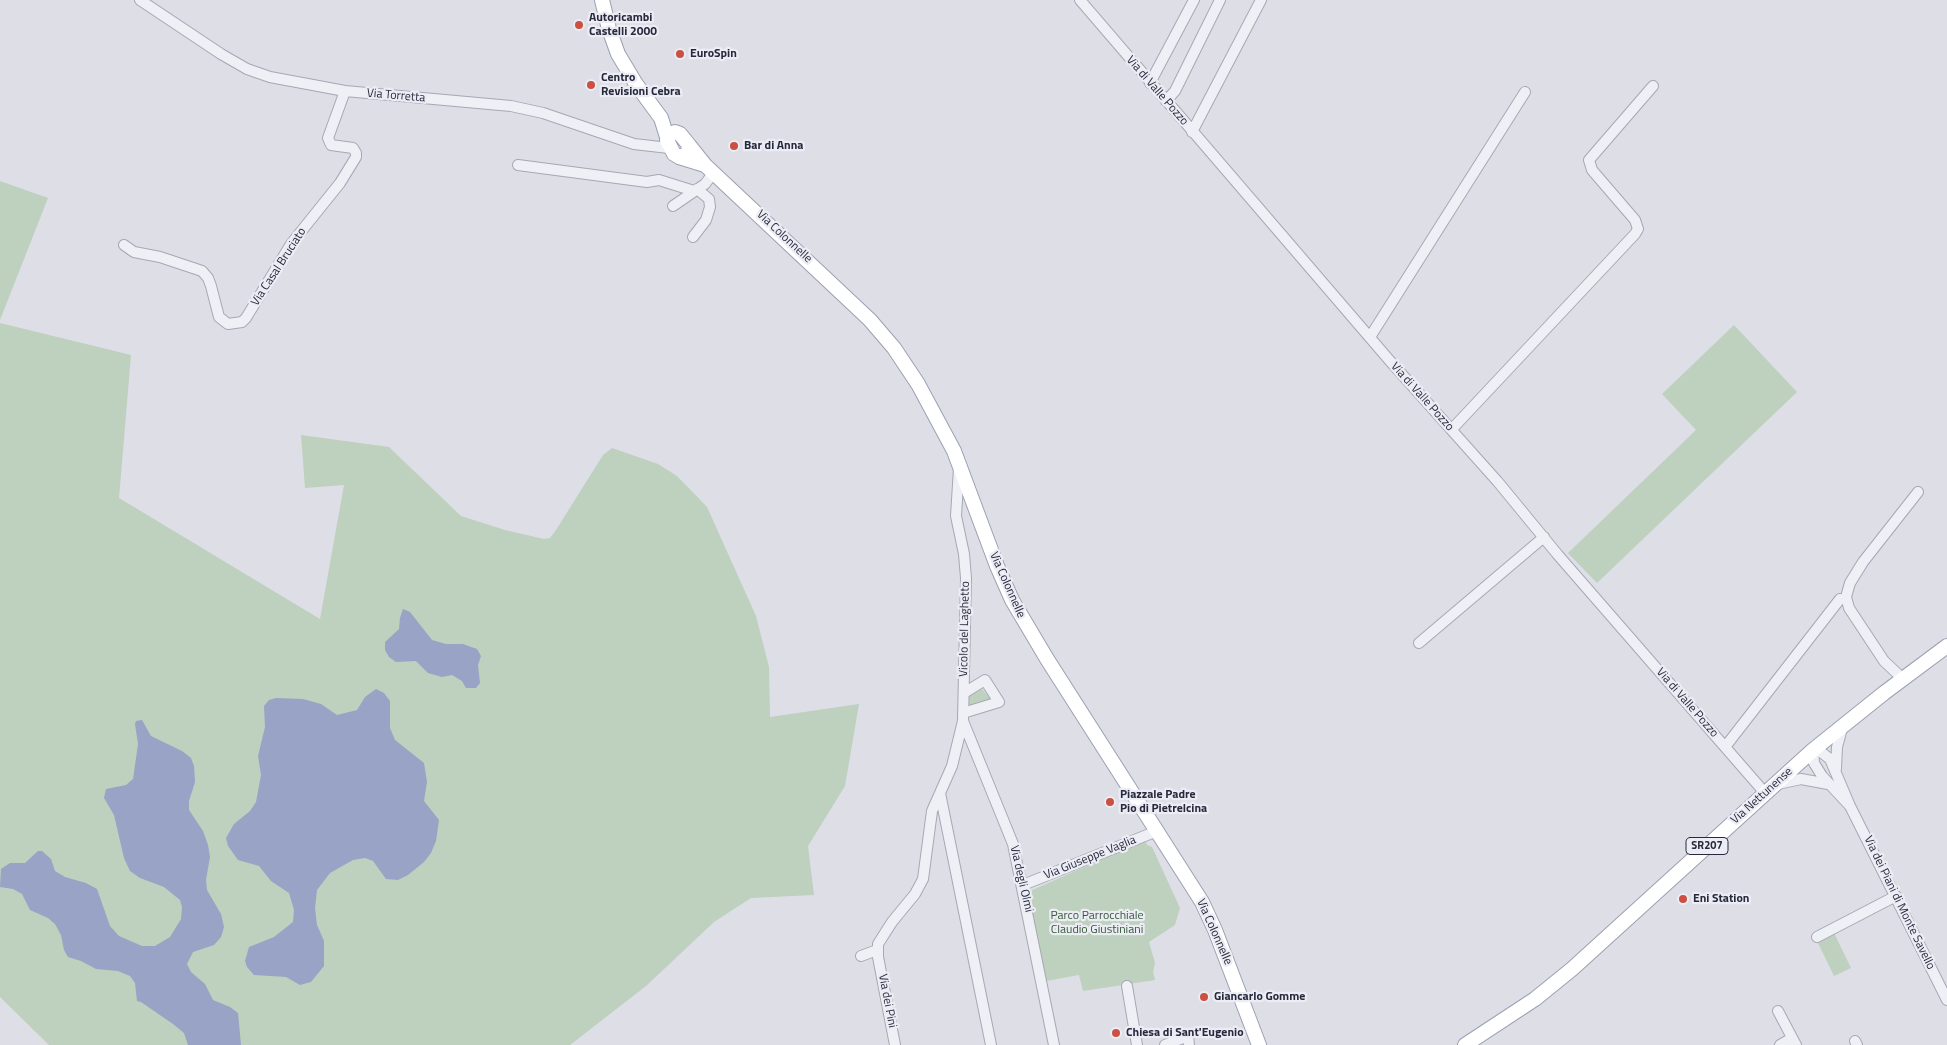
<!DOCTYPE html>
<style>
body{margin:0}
canvas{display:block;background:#dddee6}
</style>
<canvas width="1947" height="1045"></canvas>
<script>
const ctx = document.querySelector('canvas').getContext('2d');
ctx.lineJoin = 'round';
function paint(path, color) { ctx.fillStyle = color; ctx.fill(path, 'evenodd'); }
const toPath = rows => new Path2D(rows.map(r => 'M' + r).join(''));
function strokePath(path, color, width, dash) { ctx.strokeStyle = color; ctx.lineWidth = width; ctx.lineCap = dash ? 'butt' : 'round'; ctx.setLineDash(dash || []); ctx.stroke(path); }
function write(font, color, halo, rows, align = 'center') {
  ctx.font = font + ' "Titillium Web",sans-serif'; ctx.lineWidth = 4.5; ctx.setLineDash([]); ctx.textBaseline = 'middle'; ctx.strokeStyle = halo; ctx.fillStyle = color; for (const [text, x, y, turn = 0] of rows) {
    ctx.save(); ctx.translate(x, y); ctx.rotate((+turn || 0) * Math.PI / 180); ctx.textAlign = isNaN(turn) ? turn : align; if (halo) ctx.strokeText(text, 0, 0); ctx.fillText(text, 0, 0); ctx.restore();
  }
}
paint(toPath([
 [0,181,48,198,0,320],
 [0,323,131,355,119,498,320,619,344,485,305,488,301,435,389,447,461,516,505,530,544,539,550,538,556,530,603,455,612,448,658,464,677,476,707,507,756,616,769,667,770,717,859,704,845,786,808,846,814,895,751,898,714,922,646,986,570,1045,49,1045,0,997],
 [1734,325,1797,392,1597,583,1568,553,1696,430,1662,394],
 [982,689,990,698,989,701,969,706,968,697],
 [1145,840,1147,845,1152,847,1180,908,1175,925,1149,942,1155,963,1153,972,1155,980,1083,991,1079,975,1046,981,1028,892],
 [1834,933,1851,968,1834,976,1817,941]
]), '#bed0be');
paint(toPath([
 [403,609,410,612,432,640,446,644,463,644,477,649,481,656,478,665,480,683,476,688,466,688,462,681,452,675,442,677,428,673,416,661,396,662,389,657,385,650,385,642,399,629,400,618],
 [376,689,384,693,390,701,390,728,395,740,424,763,427,782,424,801,439,820,436,841,431,853,424,862,408,875,398,880,386,879,373,861,365,858,353,860,330,873,317,890,315,908,317,925,324,941,324,966,311,982,300,985,286,977,254,975,247,967,245,961,249,947,274,937,293,922,294,910,289,893,271,881,259,866,238,860,228,846,226,838,234,824,250,811,256,802,261,775,258,756,265,727,264,706,269,700,276,698,303,699,321,704,337,715,357,710,365,697],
 [142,720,151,736,182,751,191,758,194,766,195,782,189,801,189,810,203,831,208,845,210,857,206,880,207,890,221,914,224,927,221,937,214,945,193,952,187,964,191,972,205,984,213,1000,230,1007,238,1013,241,1045,188,1045,184,1033,173,1024,141,1002,137,1001,135,983,130,976,118,971,96,969,81,961,68,957,64,950,61,935,55,924,48,918,30,910,22,894,13,889,0,887,1,869,10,863,25,863,38,851,42,851,51,859,55,871,65,877,86,883,97,889,110,926,119,936,142,946,155,946,170,937,181,919,182,907,180,900,164,887,140,878,130,871,124,858,114,815,104,798,106,789,126,785,133,779,138,744,135,724,136,721]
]), '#98a3c6');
const minor = toPath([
 [140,0,221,54,247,69,270,77,345,91,511,106,543,113,634,144,669,148],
 [1080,0,1390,361,1498,482,1558,555,1765,793],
 [1150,83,1194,0],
 [1166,101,1175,91,1220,0],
 [1192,132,1261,0],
 [518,165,647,182,659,180,694,191],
 [673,206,705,184,714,172],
 [693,237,706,220,710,207,709,199,697,189],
 [124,245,134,252,160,257,202,271,208,278,211,286,219,317,228,324,242,322,246,318,291,244,340,183,356,157,356,153,353,148,331,145,328,138,345,91],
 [1370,337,1525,92],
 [1452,429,1635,234,1638,229,1635,220,1592,170,1589,160,1653,86],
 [1419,643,1544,537],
 [1903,679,1884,661,1849,608,1846,597,1850,583,1863,562,1918,492],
 [963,713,999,702,985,680,964,693],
 [963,721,1013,844,1054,1045],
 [1725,747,1840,599],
 [1836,769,1837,747,1843,725],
 [1778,784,1801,779,1828,784],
 [940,793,991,1045],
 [1850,806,1822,776,1814,763,1813,750,1821,752,1830,759,1850,806,1947,1000],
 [1023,885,1157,831],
 [1817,937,1896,896],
 [861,956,877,950],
 [1127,986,1137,1045],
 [1778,1011,1796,1045],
 [1855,1041,1857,1045],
 [895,1045,878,957,878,944,892,922,915,894,923,879,932,811,952,766,963,721,966,578,964,554,956,516,959,468],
 [1165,1045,1188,1036,1189,1045],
 [1780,1045,1792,1038]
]);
const major = toPath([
 [602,0,609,29,618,54,636,84,661,118,667,137],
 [689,145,705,165,870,320,894,348,918,384,954,451,997,566,1012,600,1047,659,1202,902,1215,930,1259,1045],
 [679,157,688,154,689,145,680,134,675,132,669,135,667,140,674,154,679,157,705,165],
 [1465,1045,1535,999,1572,969,1813,750,1884,693,1947,646]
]);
strokePath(minor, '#a6a8b3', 12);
strokePath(major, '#9ca0b2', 16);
strokePath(minor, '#eff0f5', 10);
strokePath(major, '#fff', 14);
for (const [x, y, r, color] of [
 [579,25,5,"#cb5043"],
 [680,54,5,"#cb5043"],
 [591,85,5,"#cb5043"],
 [734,146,5,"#cb5043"],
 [1110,802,5,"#cb5043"],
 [1683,899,5,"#cb5043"],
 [1204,997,5,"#cb5043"],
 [1116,1033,5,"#cb5043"]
]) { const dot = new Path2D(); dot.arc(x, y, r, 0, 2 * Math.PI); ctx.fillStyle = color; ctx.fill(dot); strokePath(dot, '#ecedf4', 2); }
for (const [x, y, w] of [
 [1707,846,42]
]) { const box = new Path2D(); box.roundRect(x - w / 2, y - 8.5, w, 17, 4); ctx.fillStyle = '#ecedf4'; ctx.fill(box); strokePath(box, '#27293d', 1); }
write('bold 11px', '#27293d', null, [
 ["SR207",1707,846]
]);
write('bold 12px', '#27293d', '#ecedf4', [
 ["Autoricambi",589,18],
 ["Castelli 2000",589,32],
 ["EuroSpin",690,54],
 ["Centro",601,78],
 ["Revisioni Cebra",601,92],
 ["Bar di Anna",744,146],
 ["Piazzale Padre",1120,795],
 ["Pio di Pietrelcina",1120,809],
 ["Eni Station",1693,899],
 ["Giancarlo Gomme",1214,997],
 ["Chiesa di Sant'Eugenio",1126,1033]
], 'left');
write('12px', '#27293d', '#ecedf4', [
 ["Via di Valle Pozzo",1157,91,49],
 ["Via Torretta",396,96,5],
 ["Via Colonnelle",784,237,43],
 ["Via Casal Bruciato",279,267,-57],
 ["Via di Valle Pozzo",1422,397,48],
 ["Via Colonnelle",1007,585,66],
 ["Vicolo del Laghetto",965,629,-89],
 ["Via di Valle Pozzo",1687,703,49],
 ["Via Nettunense",1762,796,-42],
 ["Via Giuseppe Vaglia",1090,858,-22],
 ["Via degli Olmi",1021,879,77],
 ["Via dei Piani di Monte Savello",1899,903,64],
 ["Via Colonnelle",1214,932,66],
 ["Via dei Pini",887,1001,79]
]);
write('12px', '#345837', '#ecedf4', [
 ["Parco Parrocchiale",1097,916],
 ["Claudio Giustiniani",1097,930]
]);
</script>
